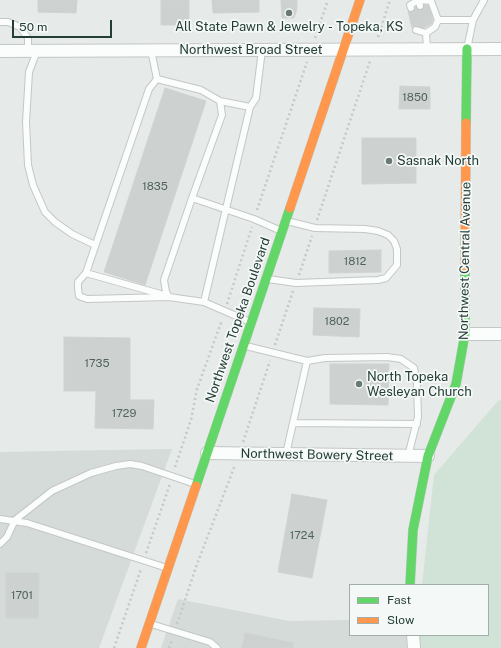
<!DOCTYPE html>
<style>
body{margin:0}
#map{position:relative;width:501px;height:648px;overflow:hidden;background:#e6eae8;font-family:"Public Sans",sans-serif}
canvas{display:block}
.legend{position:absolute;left:349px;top:584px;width:140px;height:52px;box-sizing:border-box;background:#f4f9f7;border:1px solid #a1aeaa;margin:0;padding:5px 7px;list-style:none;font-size:12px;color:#253d37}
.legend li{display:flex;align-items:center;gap:8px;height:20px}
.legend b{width:20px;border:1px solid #a1aeaa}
.scale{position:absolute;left:12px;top:20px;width:100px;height:18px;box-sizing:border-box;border:2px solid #253d37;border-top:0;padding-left:5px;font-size:12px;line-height:14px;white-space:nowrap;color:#253d37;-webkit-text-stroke:3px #f4f9f7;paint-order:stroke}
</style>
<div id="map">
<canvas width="501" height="648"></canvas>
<ul class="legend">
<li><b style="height:5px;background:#63d668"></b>Fast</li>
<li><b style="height:5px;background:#ff974d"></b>Slow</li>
</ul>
<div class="scale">50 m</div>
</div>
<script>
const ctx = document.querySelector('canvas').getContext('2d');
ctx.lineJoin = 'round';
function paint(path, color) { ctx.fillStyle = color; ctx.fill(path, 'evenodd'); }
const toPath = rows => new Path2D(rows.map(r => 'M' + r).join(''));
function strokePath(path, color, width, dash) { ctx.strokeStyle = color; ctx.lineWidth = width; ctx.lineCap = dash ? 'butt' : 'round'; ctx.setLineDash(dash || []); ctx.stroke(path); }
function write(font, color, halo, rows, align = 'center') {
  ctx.font = font + ' "Public Sans",sans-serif'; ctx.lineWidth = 3.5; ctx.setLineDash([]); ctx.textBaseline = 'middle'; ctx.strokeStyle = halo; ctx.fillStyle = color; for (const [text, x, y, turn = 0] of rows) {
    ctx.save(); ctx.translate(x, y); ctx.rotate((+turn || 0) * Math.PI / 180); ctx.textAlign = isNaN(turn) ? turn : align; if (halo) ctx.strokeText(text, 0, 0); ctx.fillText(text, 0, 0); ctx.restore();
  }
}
paint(toPath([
 [172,449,99,648,0,648,0,452],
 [178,599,289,621,350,620,350,635,419,635,420,648,161,648]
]), '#d4dbd8');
paint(toPath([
 [501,400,501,648,420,648,419,635,488,635,488,585,422,585,434,475,498,401]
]), '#d1e2d6');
const building = toPath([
 [38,0,77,0,76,13,38,12,38,0],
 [161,0,189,0,189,25,161,25,161,0],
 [212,0,259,0,259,12,213,13,212,0],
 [281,0,297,0,297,9,294,18,282,18,281,0],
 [424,5,428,5,433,20,431,24,424,28,415,26,412,28,408,11,413,12,416,7,421,10,424,5],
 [400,86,430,87,430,109,399,109,400,86],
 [165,88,206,101,145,285,104,272,165,88],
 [362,138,416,138,416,183,362,184,362,138],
 [381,250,381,272,329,273,329,251,381,250],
 [314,308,360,309,359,337,313,335,314,308],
 [64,337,130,338,130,400,154,400,153,429,95,428,96,391,64,391,64,337],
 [330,364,389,364,388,405,330,404,330,364],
 [292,494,327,500,312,578,278,572,292,494],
 [6,573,39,573,38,618,6,618,6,573],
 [245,633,293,643,293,648,242,648,245,633]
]);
paint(building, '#cdd1d0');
strokePath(building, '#cfd3d1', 1);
const lane = toPath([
 [419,0,431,1,438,20,473,20],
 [411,8,410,5,419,0,420,6],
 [0,22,8,22,20,27,28,38,28,51],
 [416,30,426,33],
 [427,49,426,33,435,27,438,20],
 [467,49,473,20,484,0],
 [151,50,157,79,201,90,220,101,222,115,192,198],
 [37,51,29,72,26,122,28,165,33,185,45,212,55,222,72,234,95,245],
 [157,79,149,89,86,273,78,282,78,288,79,296,87,299,169,297],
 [220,101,250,107,256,98,262,50],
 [86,273,164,295],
 [268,279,296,283,378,280,386,278,397,265,397,249,394,241,388,235,378,231,365,229,315,228,287,221],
 [204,302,250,107],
 [250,322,204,302,169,297,166,292,164,280,192,198,254,219,279,230],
 [246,346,307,361,286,454],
 [307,361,325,358,387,357,401,359,414,368,417,384,418,417,408,456],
 [293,423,417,424],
 [0,519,27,523,167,568],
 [0,544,7,537,15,520,52,491,91,473,116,466,130,464,142,466,195,484],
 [151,624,210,642,217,648]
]);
const street = toPath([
 [0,51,501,49],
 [465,334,501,334],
 [207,453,428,456],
 [413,635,414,648]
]);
const fast = toPath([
 [466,123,467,49],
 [196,486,290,208],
 [410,585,413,530,428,456,456,384,465,334,465,270]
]);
const slow = toPath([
 [290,208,360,0],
 [465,270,466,123],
 [141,648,196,486]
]);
strokePath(lane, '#c3c7c5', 8);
strokePath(street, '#c3c7c5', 14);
strokePath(fast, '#c2c8c5', 10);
strokePath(slow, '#c2c8c5', 10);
strokePath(toPath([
 [378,37,390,0],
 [315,38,328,0],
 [257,210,307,62],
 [317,220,370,61],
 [299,275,312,236],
 [227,304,252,227],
 [275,345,293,291],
 [243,442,270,361],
 [175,467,191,420,197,389,222,320],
 [146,553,170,484],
 [177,624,196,567,235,465],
 [114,648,141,569],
 [169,648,172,640]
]), '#c2cac7', 2.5, [2, 3]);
strokePath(lane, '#fbfcfc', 6);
strokePath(street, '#fbfcfc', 12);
strokePath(fast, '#63d668', 9);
strokePath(slow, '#ff974d', 9);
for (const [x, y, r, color] of [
 [289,13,4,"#697a75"],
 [389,161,4,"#697a75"],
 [359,384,4,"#697a75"]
]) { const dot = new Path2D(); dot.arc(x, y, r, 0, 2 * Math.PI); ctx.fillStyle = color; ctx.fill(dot); strokePath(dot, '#f4f9f7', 1.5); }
write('11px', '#50635e', null, [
 ["1850",415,98],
 ["1835",155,187],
 ["1812",355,262],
 ["1802",337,322],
 ["1735",97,364],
 ["1729",124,414],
 ["1724",302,536],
 ["1701",22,596]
]);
write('13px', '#253d37', '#f4f9f7', [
 ["All State Pawn & Jewelry - Topeka, KS",289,27,"center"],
 ["Sasnak North",397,161],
 ["North Topeka",367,377],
 ["Wesleyan Church",367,392]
], 'left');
write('13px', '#253d37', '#f4f9f7', [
 ["Northwest Broad Street",251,50],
 ["Northwest Central Avenue",465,261,-89],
 ["Northwest Topeka Boulevard",238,320,-71],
 ["Northwest Bowery Street",317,455,1]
]);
</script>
